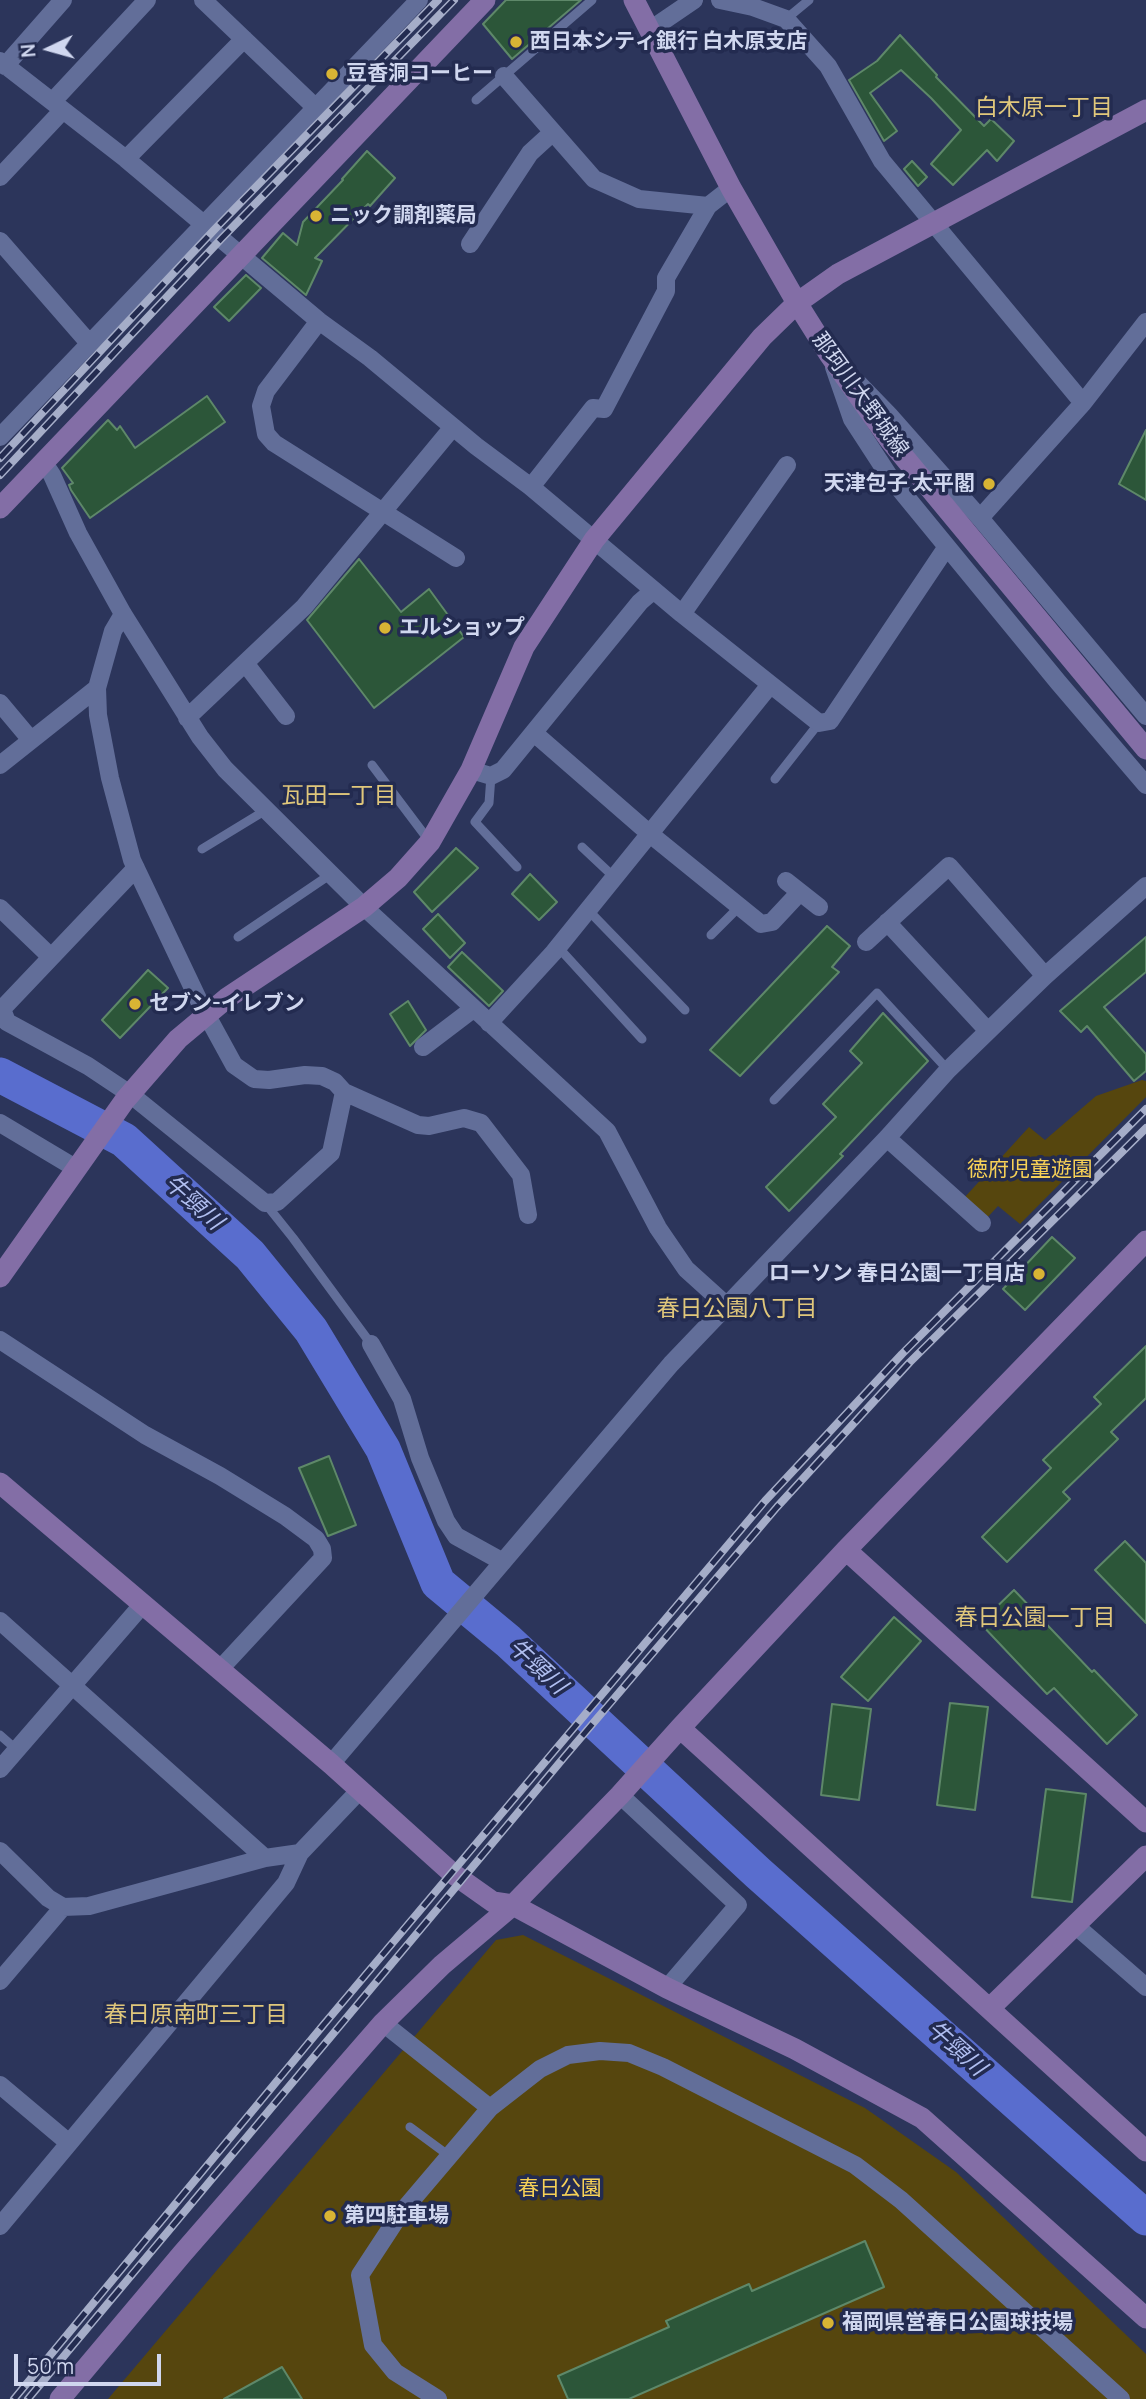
<!DOCTYPE html>
<meta charset="utf-8">
<style>
body{margin:0}
#map{position:relative;width:1146px;height:2399px;overflow:hidden;background:#2c355b;font-family:Manrope,sans-serif}
canvas{display:block}
.north{position:absolute;left:14px;top:14px;width:70px;height:70px;-webkit-text-stroke:5px #232b50;paint-order:stroke;rotate:265deg;font-size:19px;font-weight:700;line-height:28px;text-align:center;color:#d0d7ef}
.north::after{content:'';display:block;margin:auto;width:24px;height:32px;background:#d0d7ef;clip-path:polygon(50% 0,100% 100%,50% 72%,0 100%)}
.scale{position:absolute;left:14px;top:2354px;width:147px;height:32px;box-sizing:border-box;border:4px solid #d0d7ef;border-top:0;padding-left:9px;font-size:21px;line-height:24px;white-space:nowrap;color:#d0d7ef;-webkit-text-stroke:5px #232b50;paint-order:stroke}
</style>
<div id="map">
<canvas width="1146" height="2399"></canvas>
<div class="north">N</div>
<div class="scale">50 m</div>
</div>
<script>
const ctx = document.querySelector('canvas').getContext('2d');
ctx.lineJoin = 'round';
function paint(path, color) { ctx.fillStyle = color; ctx.fill(path, 'evenodd'); }
const toPath = rows => new Path2D(rows.map(r => 'M' + r).join(''));
function strokePath(path, color, width, dash) { ctx.strokeStyle = color; ctx.lineWidth = width; ctx.lineCap = dash ? 'butt' : 'round'; ctx.setLineDash(dash || []); ctx.stroke(path); }
function write(font, color, halo, rows, align = 'center') {
  ctx.font = font + ' Manrope,"Noto Sans JP",sans-serif'; ctx.lineWidth = 7; ctx.setLineDash([]); ctx.textBaseline = 'middle'; ctx.strokeStyle = halo; ctx.fillStyle = color; for (const [text, x, y, turn = 0] of rows) {
    ctx.save(); ctx.translate(x, y); ctx.rotate((+turn || 0) * Math.PI / 180); ctx.textAlign = isNaN(turn) ? turn : align; if (halo) ctx.strokeText(text, 0, 0); ctx.fillText(text, 0, 0); ctx.restore();
  }
}
paint(toPath([
 [1142,1080,1146,1081,1146,1097,1020,1224,998,1206,986,1219,964,1198,1029,1127,1045,1140,1096,1096],
 [523,1935,865,2108,956,2172,1146,2354,1146,2399,108,2399,496,1940]
]), '#56460e');
strokePath(toPath([
 [0,1075,124,1140,250,1255,311,1330,383,1449,438,1583,508,1641,758,1873,1146,2218]
]), '#596dce', 35);
const building = toPath([
 [506,0,581,0,512,59,483,24,506,0],
 [900,35,937,75,936,77,984,126,991,119,1014,141,997,161,987,150,953,185,931,164,961,130,931,98,901,70,870,93,897,131,884,141,849,80,877,61,900,35],
 [367,151,395,178,370,206,368,204,315,258,322,261,306,295,262,258,283,233,297,245,303,222,343,180,342,179,367,151],
 [912,161,927,177,918,186,904,169,912,161],
 [246,275,261,288,229,321,214,307,246,275],
 [207,396,225,422,90,518,71,490,69,485,73,483,62,468,108,420,117,430,120,426,135,448,207,396],
 [1146,430,1146,500,1119,484,1146,430],
 [359,559,401,612,429,589,464,637,374,708,307,620,359,559],
 [456,848,478,868,432,912,414,892,456,848],
 [530,874,557,902,539,920,512,894,530,874],
 [438,914,465,943,450,958,423,929,438,914],
 [827,926,850,946,832,967,839,972,740,1076,710,1050,827,926],
 [1146,937,1146,972,1104,1007,1146,1054,1146,1071,1134,1081,1087,1026,1081,1032,1060,1011,1146,937],
 [462,952,503,991,489,1006,448,967,462,952],
 [148,970,168,988,120,1038,102,1020,148,970],
 [408,1001,426,1030,410,1046,390,1014,408,1001],
 [883,1013,928,1061,840,1154,843,1156,789,1211,766,1187,836,1117,823,1104,862,1063,850,1051,883,1013],
 [1052,1237,1075,1258,1025,1310,1003,1289,1052,1237],
 [1146,1346,1146,1398,1111,1432,1118,1439,1063,1492,1070,1499,1007,1562,982,1537,1051,1468,1043,1460,1101,1404,1094,1397,1146,1346],
 [329,1456,356,1525,328,1536,299,1468,329,1456],
 [1125,1541,1146,1563,1146,1623,1095,1570,1125,1541],
 [1014,1590,1092,1672,1094,1670,1137,1715,1107,1744,1054,1688,1047,1694,980,1623,1014,1590],
 [894,1617,921,1641,868,1701,841,1677,894,1617],
 [950,1703,988,1707,975,1810,937,1805,950,1703],
 [832,1704,871,1709,859,1800,821,1795,832,1704],
 [1046,1789,1086,1794,1072,1902,1032,1897,1046,1789],
 [865,2241,884,2287,629,2399,568,2399,558,2376,669,2327,666,2321,749,2284,752,2291,865,2241],
 [282,2367,302,2399,224,2399,282,2367]
]);
paint(building, '#2c5639');
strokePath(building, '#5e8869', 2);
strokePath(toPath([
 [786,19,809,0],
 [476,100,592,0],
 [372,765,430,842],
 [491,776,489,803,475,822,517,867],
 [775,779,819,723],
 [582,847,615,878],
 [202,849,266,810],
 [588,910,685,1010],
 [711,935,739,907],
 [238,937,331,874],
 [558,947,642,1039],
 [774,1100,877,993,948,1070],
 [265,1203,293,1238,371,1344],
 [0,1735,17,1750],
 [410,2127,448,2155]
]), '#626e99', 9);
strokePath(toPath([
 [203,0,315,107],
 [720,0,753,7,786,19,828,66,882,161,1083,403],
 [650,30,694,0],
 [0,61,126,159,319,321,370,358,476,446,531,487,682,614,819,723,830,721,946,548],
 [5,66,63,0],
 [504,76,594,179,639,199,708,206],
 [53,101,147,0],
 [126,159,244,39],
 [0,177,63,110],
 [0,241,89,343],
 [470,244,530,153,553,132],
 [319,321,266,391,261,406,266,434,274,443,456,558],
 [834,367,852,419,889,476,1058,682,1146,785],
 [859,384,889,415,980,518,1146,716],
 [0,437,419,0],
 [44,463,52,475,78,533,123,614,200,737,225,769,364,907,607,1131,658,1228,686,1269,727,1306],
 [531,487,593,408,604,409,666,291,666,278,708,206,731,188],
 [980,518,1083,403,1146,322],
 [123,614,113,631,97,688,98,715,110,778,132,860,199,1001,234,1065,254,1079,269,1080,305,1075,322,1076,335,1082,344,1092,418,1125,429,1126,464,1118,481,1123,521,1175,528,1215],
 [682,614,787,465],
 [245,663,286,716],
 [0,703,31,740],
 [187,718,304,607,453,427],
 [534,733,650,834,761,924,772,922,800,892],
 [0,765,97,688],
 [471,770,491,776,503,770,640,602,654,590],
 [136,868,2,1009,7,1022,88,1066,130,1094,265,1203,277,1202,331,1153,344,1092],
 [786,881,819,907],
 [0,908,51,957],
 [887,922,988,1031],
 [866,942,949,866,1045,976],
 [489,1023,554,952,770,685],
 [423,1047,473,1009],
 [0,1123,77,1169],
 [887,1138,982,1223],
 [0,1340,145,1435,220,1476,285,1516,316,1539,322,1549,323,1558,220,1669],
 [371,1344,402,1399,420,1458,446,1521,456,1536,503,1562],
 [0,1621,265,1858],
 [331,1764,671,1364,887,1138,948,1070,1045,976,1146,886],
 [0,1769,143,1604],
 [620,1795,738,1905,667,1988],
 [0,1851,48,1898,63,1907,89,1906,265,1858,300,1853,359,1791],
 [1076,1926,1146,1987],
 [0,1981,63,1907],
 [383,2023,490,2108],
 [0,2085,69,2143],
 [0,2226,286,1883,300,1853],
 [438,2399,395,2372,373,2345,360,2275,400,2214,490,2108,540,2069,568,2055,600,2051,629,2053,663,2067,855,2165,901,2200,1121,2399]
]), '#626e99', 18);
strokePath(toPath([
 [634,0,731,188,797,303,829,354,889,439,1146,749],
 [0,508,485,0],
 [0,1277,125,1100,178,1039,227,998,364,907,398,878,430,842,471,770,524,647,594,540,762,337,797,303,838,274,1146,110],
 [0,1483,331,1764,452,1873,493,1902,513,1905,667,1988,795,2049,922,2118,1146,2318],
 [846,1550,1146,1822],
 [680,1728,1146,2151],
 [990,2008,1146,1856],
 [60,2399,182,2254,383,2023,442,1965,513,1905,620,1795,680,1728,846,1550,1146,1241]
]), '#836ea6', 21);
const rail = toPath([
 [0,458,214,230,438,0],
 [0,475,222,238,454,0],
 [14,2399,325,2023,765,1501,902,1354,1146,1109],
 [28,2399,566,1755,777,1507,910,1362,1146,1128]
]);
strokePath(rail, '#a5adc8', 8);
strokePath(rail, '#232b50', 5, [16]);
for (const [x, y, r, color] of [
 [516,42,7,"#d8b434"],
 [332,74,7,"#d8b434"],
 [316,216,7,"#d8b434"],
 [989,484,7,"#d8b434"],
 [385,628,7,"#d8b434"],
 [135,1004,7,"#d8b434"],
 [1039,1274,7,"#d8b434"],
 [330,2216,7,"#d8b434"],
 [828,2323,7,"#d8b434"]
]) { const dot = new Path2D(); dot.arc(x, y, r, 0, 2 * Math.PI); ctx.fillStyle = color; ctx.fill(dot); strokePath(dot, '#232b50', 2.5); }
write('bold 21px', '#d0d7ef', '#232b50', [
 ["西日本シティ銀行 白木原支店",530,42],
 ["豆香洞コーヒー",346,74],
 ["ニック調剤薬局",330,216],
 ["天津包子 太平閣",975,484,"right"],
 ["エルショップ",399,628],
 ["セブン-イレブン",149,1004],
 ["ローソン 春日公園一丁目店",1025,1274,"right"],
 ["第四駐車場",344,2216],
 ["福岡県営春日公園球技場",842,2323]
], 'left');
write('21px', '#d0d7ef', '#232b50', [
 ["那珂川大野城線",860,395,54]
]);
write('21px', '#f7d157', '#232b50', [
 ["徳府児童遊園",1030,1170],
 ["春日公園",560,2189]
]);
write('23px', '#e0c77b', '#232b50', [
 ["白木原一丁目",1044,109],
 ["瓦田一丁目",339,797],
 ["春日公園八丁目",737,1310],
 ["春日公園一丁目",1035,1619],
 ["春日原南町三丁目",196,2016]
]);
write('italic 23px', '#b0bef0', '#232b50', [
 ["牛頸川",193,1203,42],
 ["牛頸川",537,1667,43],
 ["牛頸川",956,2049,42]
]);
</script>
